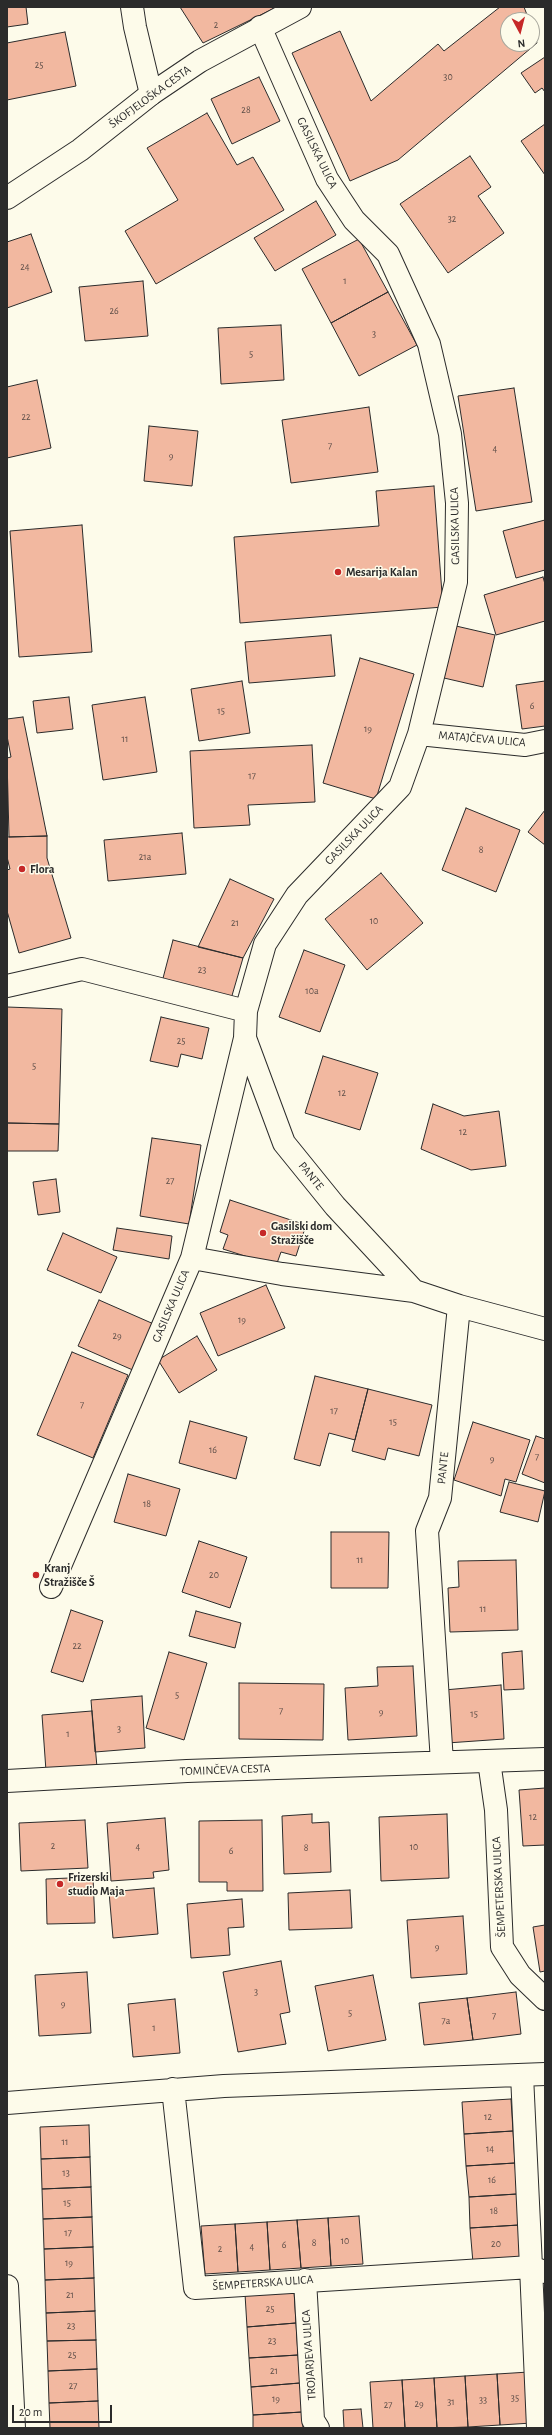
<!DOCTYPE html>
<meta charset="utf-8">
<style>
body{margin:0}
#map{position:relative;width:552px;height:2435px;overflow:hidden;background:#fdfbea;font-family:"Alegreya Sans",sans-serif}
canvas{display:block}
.frame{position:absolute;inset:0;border:8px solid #2b2b2b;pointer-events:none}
.north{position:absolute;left:500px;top:12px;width:40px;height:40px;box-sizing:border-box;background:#fdfbea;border:1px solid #a9a89e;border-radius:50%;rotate:173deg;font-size:11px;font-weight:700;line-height:16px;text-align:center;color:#2b2b2b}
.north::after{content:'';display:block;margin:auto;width:14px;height:18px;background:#c62828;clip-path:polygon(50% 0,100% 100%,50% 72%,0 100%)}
.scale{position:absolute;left:12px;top:2405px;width:100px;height:18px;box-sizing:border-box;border:2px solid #2b2b2b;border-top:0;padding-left:5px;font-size:12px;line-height:14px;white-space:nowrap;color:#2b2b2b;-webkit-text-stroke:3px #fdfbea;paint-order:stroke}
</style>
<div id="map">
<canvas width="552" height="2435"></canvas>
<div class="frame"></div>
<div class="north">N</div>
<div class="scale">20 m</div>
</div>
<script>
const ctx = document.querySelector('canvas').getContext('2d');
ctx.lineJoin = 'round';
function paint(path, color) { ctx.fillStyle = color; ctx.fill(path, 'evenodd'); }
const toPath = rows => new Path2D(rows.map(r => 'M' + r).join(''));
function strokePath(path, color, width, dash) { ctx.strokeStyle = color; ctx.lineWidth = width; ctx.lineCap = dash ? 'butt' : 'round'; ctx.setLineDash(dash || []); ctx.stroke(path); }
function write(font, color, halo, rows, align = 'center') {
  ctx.font = font + ' "Alegreya Sans",sans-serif'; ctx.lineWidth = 3; ctx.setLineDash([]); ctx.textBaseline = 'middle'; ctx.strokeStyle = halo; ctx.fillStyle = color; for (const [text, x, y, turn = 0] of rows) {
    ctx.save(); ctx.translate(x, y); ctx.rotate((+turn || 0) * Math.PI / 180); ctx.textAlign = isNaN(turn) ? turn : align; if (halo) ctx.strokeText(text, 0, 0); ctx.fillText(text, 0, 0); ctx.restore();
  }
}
const building = toPath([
 [7,7,26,7,28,24,7,27,7,7],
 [180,7,277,7,203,43,180,7],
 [500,7,524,7,529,20,508,20,508,44,532,44,532,29,537,43,398,160,350,181,292,53,340,31,371,101,438,44,444,51,500,7],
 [65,32,76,86,7,100,7,43,65,32],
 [545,57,545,92,542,88,535,93,521,73,545,57],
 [259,77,280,121,232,144,211,99,259,77],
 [207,113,237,165,253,157,284,210,156,284,125,231,178,200,147,148,207,113],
 [545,124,545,175,521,141,545,124],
 [470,156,491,187,478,196,504,233,448,273,400,204,470,156],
 [316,201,336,235,275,271,254,238,316,201],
 [31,234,52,292,7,308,7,242,31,234],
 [359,239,388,292,331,323,302,269,359,239],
 [143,281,148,336,85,341,79,287,143,281],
 [388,292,417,345,359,376,331,323,388,292],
 [281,325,284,380,221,384,218,328,281,325],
 [37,380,51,448,7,458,7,387,37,380],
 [514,388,532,502,476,511,458,396,514,388],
 [369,407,378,472,291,483,282,420,369,407],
 [149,426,198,431,192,486,144,481,149,426],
 [434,486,443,607,240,623,234,537,379,526,376,491,434,486],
 [545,520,545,570,516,578,503,531,545,520],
 [82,525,92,652,19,657,10,531,82,525],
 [543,577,545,584,545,621,496,635,484,595,543,577],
 [456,626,495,635,483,687,444,678,456,626],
 [331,635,335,676,249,683,245,642,331,635],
 [360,658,414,674,376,799,323,783,360,658],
 [242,681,250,733,199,741,191,689,242,681],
 [545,681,545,726,522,729,516,685,545,681],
 [69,697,73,729,37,733,33,701,69,697],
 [145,697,157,772,103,780,92,705,145,697],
 [23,717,47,836,9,837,7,758,11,757,7,736,7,719,23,717],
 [312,745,315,802,248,805,250,825,194,828,190,751,312,745],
 [466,808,520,830,496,892,442,870,466,808],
 [545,810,545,845,528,832,545,810],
 [182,833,186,874,108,881,104,840,182,833],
 [47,836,47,858,71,938,19,953,7,911,7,870,10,869,7,857,7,837,47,836],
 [381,873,423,923,367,970,325,919,381,873],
 [230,879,274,899,243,958,198,947,230,879],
 [173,940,243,958,231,999,162,982,173,940],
 [304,950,345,965,320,1032,279,1017,304,950],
 [7,1007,62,1009,59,1124,7,1123,7,1007],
 [161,1017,209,1028,202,1059,181,1054,178,1067,150,1061,161,1017],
 [323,1056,378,1073,360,1130,305,1113,323,1056],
 [433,1104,464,1116,499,1111,506,1166,471,1170,421,1149,433,1104],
 [7,1123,59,1124,58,1151,7,1151,7,1123],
 [152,1138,201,1145,189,1224,140,1216,152,1138],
 [56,1179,60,1212,38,1215,33,1182,56,1179],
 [230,1200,306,1225,296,1256,281,1252,276,1266,223,1249,228,1235,220,1232,230,1200],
 [117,1228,172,1236,169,1259,113,1250,117,1228],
 [63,1233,117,1257,101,1293,47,1270,63,1233],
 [266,1285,285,1328,218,1356,200,1313,266,1285],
 [99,1300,156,1325,135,1371,78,1346,99,1300],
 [197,1336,217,1370,179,1393,158,1360,197,1336],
 [72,1352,128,1375,93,1458,37,1435,72,1352],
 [315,1376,368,1389,355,1440,329,1433,320,1466,294,1459,315,1376],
 [368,1389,432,1405,419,1456,388,1448,385,1460,352,1451,368,1389],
 [190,1421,247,1437,236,1479,179,1463,190,1421],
 [473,1422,530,1440,516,1482,505,1479,501,1496,454,1480,473,1422],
 [536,1436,545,1439,545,1483,522,1474,536,1436],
 [128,1474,180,1489,166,1536,114,1522,128,1474],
 [509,1482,545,1491,538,1522,500,1512,509,1482],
 [331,1532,389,1532,388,1588,331,1588,331,1532],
 [199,1541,247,1557,230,1608,182,1592,199,1541],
 [516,1560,518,1630,450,1632,448,1588,459,1587,458,1561,516,1560],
 [71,1610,103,1621,83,1682,51,1672,71,1610],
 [196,1611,241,1623,235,1648,189,1636,196,1611],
 [522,1651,524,1689,504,1690,502,1653,522,1651],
 [169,1652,207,1663,184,1740,146,1728,169,1652],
 [413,1666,417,1736,348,1740,345,1688,378,1686,377,1667,413,1666],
 [239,1683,324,1684,323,1740,239,1739,239,1683],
 [501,1685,504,1739,447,1743,444,1690,501,1685],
 [142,1696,145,1748,95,1752,91,1700,142,1696],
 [92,1711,97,1767,46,1771,42,1715,92,1711],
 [545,1788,545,1845,523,1846,519,1790,545,1788],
 [312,1814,312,1823,329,1822,331,1872,284,1874,282,1816,312,1814],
 [447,1814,449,1878,381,1881,379,1817,447,1814],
 [165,1818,169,1870,153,1872,154,1878,111,1881,107,1823,165,1818],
 [85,1820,88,1868,21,1871,19,1823,85,1820],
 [262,1820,263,1891,227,1891,227,1882,199,1882,199,1821,262,1820],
 [93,1877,95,1923,47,1924,46,1879,93,1877],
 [154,1888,158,1934,113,1938,109,1892,154,1888],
 [350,1890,352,1928,289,1930,288,1893,350,1890],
 [242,1899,244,1927,228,1928,230,1955,191,1958,187,1904,242,1899],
 [463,1916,467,1974,411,1978,407,1920,463,1916],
 [545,1925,545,1971,540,1972,533,1927,545,1925],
 [281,1961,290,2012,280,2014,286,2044,238,2052,223,1972,281,1961],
 [87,1972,91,2033,39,2036,35,1975,87,1972],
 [373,1975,386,2040,328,2051,315,1986,373,1975],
 [516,1992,521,2034,473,2040,467,1998,516,1992],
 [467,1998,473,2040,424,2045,419,2003,467,1998],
 [175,1999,180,2053,133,2057,128,2004,175,1999],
 [511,2099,513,2131,464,2134,462,2102,511,2099],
 [89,2125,90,2157,41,2159,40,2127,89,2125],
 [513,2131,515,2163,466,2166,464,2134,513,2131],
 [90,2157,91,2187,42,2189,41,2159,90,2157],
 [515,2163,517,2194,469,2197,466,2166,515,2163],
 [91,2187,92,2217,43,2219,42,2189,91,2187],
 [517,2194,519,2225,470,2228,469,2197,517,2194],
 [359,2216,363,2264,331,2266,328,2218,359,2216],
 [92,2217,93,2247,44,2249,43,2219,92,2217],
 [328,2218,331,2266,301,2268,297,2220,328,2218],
 [297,2220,301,2268,270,2270,267,2222,297,2220],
 [267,2222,270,2270,238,2272,235,2224,267,2222],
 [235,2224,238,2272,205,2274,201,2226,235,2224],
 [519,2225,521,2260,473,2263,470,2228,519,2225],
 [93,2247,94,2278,45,2280,44,2249,93,2247],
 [94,2278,95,2311,46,2313,45,2280,94,2278],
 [294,2291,296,2323,247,2327,245,2294,294,2291],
 [95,2311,96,2340,47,2341,46,2313,95,2311],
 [296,2323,298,2355,249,2358,247,2327,296,2323],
 [96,2340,97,2369,48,2371,47,2341,96,2340],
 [298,2355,300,2383,251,2387,249,2358,298,2355],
 [97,2369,98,2401,49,2403,48,2371,97,2369],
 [529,2372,532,2423,500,2425,497,2374,529,2372],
 [497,2374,500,2425,468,2427,465,2376,497,2374],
 [465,2376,468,2427,437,2428,434,2378,465,2376],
 [434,2378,437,2428,405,2428,402,2380,434,2378],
 [402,2380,405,2428,373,2428,370,2382,402,2380],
 [300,2383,302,2412,253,2415,251,2387,300,2383],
 [98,2401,99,2428,50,2428,49,2403,98,2401],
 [361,2409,363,2428,344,2428,343,2410,361,2409],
 [302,2412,303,2428,253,2428,253,2415,302,2412]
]);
paint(building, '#f2b8a0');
strokePath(building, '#2b2b2b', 1);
const minor = toPath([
 [132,7,135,27,151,94],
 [419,734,525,745,545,741],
 [7,986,82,969,246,1011],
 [245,1038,284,1143,335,1206,414,1291],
 [192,1258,282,1274,414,1291,459,1306,545,1329],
 [51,1587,192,1258,245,1038,246,1011,265,944,297,895,400,787,419,734,456,582,457,503,450,434,429,344,388,254,354,220,327,179,260,27],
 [489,1761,496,1810,502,1947,520,1975,545,1999],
 [442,1762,427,1531,440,1498,459,1306],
 [7,1781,187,1771,545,1759],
 [173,2089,195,2288,531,2267,522,2075],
 [7,2103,224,2086,545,2074],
 [305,2280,313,2420,318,2428],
 [7,2286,14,2428],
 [538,2428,531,2267,545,2272]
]);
const tertiary = toPath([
 [7,198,80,150,151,94,200,61,300,7]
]);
strokePath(minor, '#2b2b2b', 24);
strokePath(tertiary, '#2b2b2b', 24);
strokePath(minor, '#fdfbea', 22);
strokePath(tertiary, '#fdfbea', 22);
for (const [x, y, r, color] of [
 [338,572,4,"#c62828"],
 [22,869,4,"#c62828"],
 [263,1233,4,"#c62828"],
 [36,1575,4,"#c62828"],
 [60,1884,4,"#c62828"]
]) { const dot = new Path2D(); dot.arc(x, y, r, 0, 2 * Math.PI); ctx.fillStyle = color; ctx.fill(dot); strokePath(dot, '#fdfbea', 1.5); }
write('10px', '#5d4e48', null, [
 ["2",216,25],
 ["25",39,65],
 ["30",448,77],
 ["28",246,110],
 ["32",452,219],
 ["24",25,267],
 ["1",345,281],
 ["26",114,311],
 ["3",374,334],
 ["5",251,354],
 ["22",26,417],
 ["7",330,446],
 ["4",495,449],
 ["9",171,456],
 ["6",532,706],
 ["15",221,711],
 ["19",368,729],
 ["11",125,739],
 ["17",252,776],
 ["8",481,850],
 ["21a",145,857],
 ["10",374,921],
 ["21",235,923],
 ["23",202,970],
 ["10a",312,991],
 ["25",181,1041],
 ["5",34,1066],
 ["12",342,1093],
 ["12",463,1132],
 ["27",170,1181],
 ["19",242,1320],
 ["29",117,1336],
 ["7",82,1405],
 ["17",334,1411],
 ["15",393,1422],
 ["16",213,1450],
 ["7",537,1457],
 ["9",492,1459],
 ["18",147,1504],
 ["11",360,1560],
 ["20",214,1575],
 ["11",483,1609],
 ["22",77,1646],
 ["5",177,1695],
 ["7",281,1711],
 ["9",381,1712],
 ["15",474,1714],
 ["3",119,1729],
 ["1",68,1734],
 ["12",533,1817],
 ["2",53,1846],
 ["4",138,1847],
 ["10",414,1847],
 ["8",306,1848],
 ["6",231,1851],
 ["9",437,1947],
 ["3",256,1992],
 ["9",63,2004],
 ["5",350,2013],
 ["7",494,2016],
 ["7a",446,2021],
 ["1",154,2028],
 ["12",488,2117],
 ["11",65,2142],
 ["14",490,2149],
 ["13",66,2173],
 ["16",492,2180],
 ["15",67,2203],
 ["18",494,2211],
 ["17",68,2233],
 ["10",345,2241],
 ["8",314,2243],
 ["20",496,2244],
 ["6",284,2245],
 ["4",252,2247],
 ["2",220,2249],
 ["19",69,2263],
 ["21",70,2295],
 ["25",270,2309],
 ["23",71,2326],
 ["23",272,2341],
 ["25",72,2355],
 ["21",274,2371],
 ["27",73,2386],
 ["35",515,2398],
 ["19",276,2399],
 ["33",483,2400],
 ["31",451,2402],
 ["29",419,2404],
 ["27",388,2405]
]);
write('12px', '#2b2b2b', '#fdfbea', [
 ["ŠKOFJELOŠKA CESTA",150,97,-36],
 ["GASILSKA ULICA",317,153,64],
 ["GASILSKA ULICA",455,526,-91],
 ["MATAJČEVA ULICA",482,739,5],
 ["GASILSKA ULICA",354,835,-46],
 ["PANTE",311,1176,51],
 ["GASILSKA ULICA",171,1306,-67],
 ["PANTE",443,1468,-84],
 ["TOMINČEVA CESTA",225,1770,-2],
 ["ŠEMPETERSKA ULICA",499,1887,-93],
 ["ŠEMPETERSKA ULICA",263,2283,-4],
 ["TROJARJEVA ULICA",309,2355,-94]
]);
write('bold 12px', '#2b2b2b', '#fdfbea', [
 ["Mesarija Kalan",346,572],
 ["Flora",30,869],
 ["Gasilski dom",271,1226],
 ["Stražišče",271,1240],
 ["Kranj",44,1568],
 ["Stražišče Š",44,1582],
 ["Frizerski",68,1877],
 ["studio Maja",68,1891]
], 'left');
</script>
